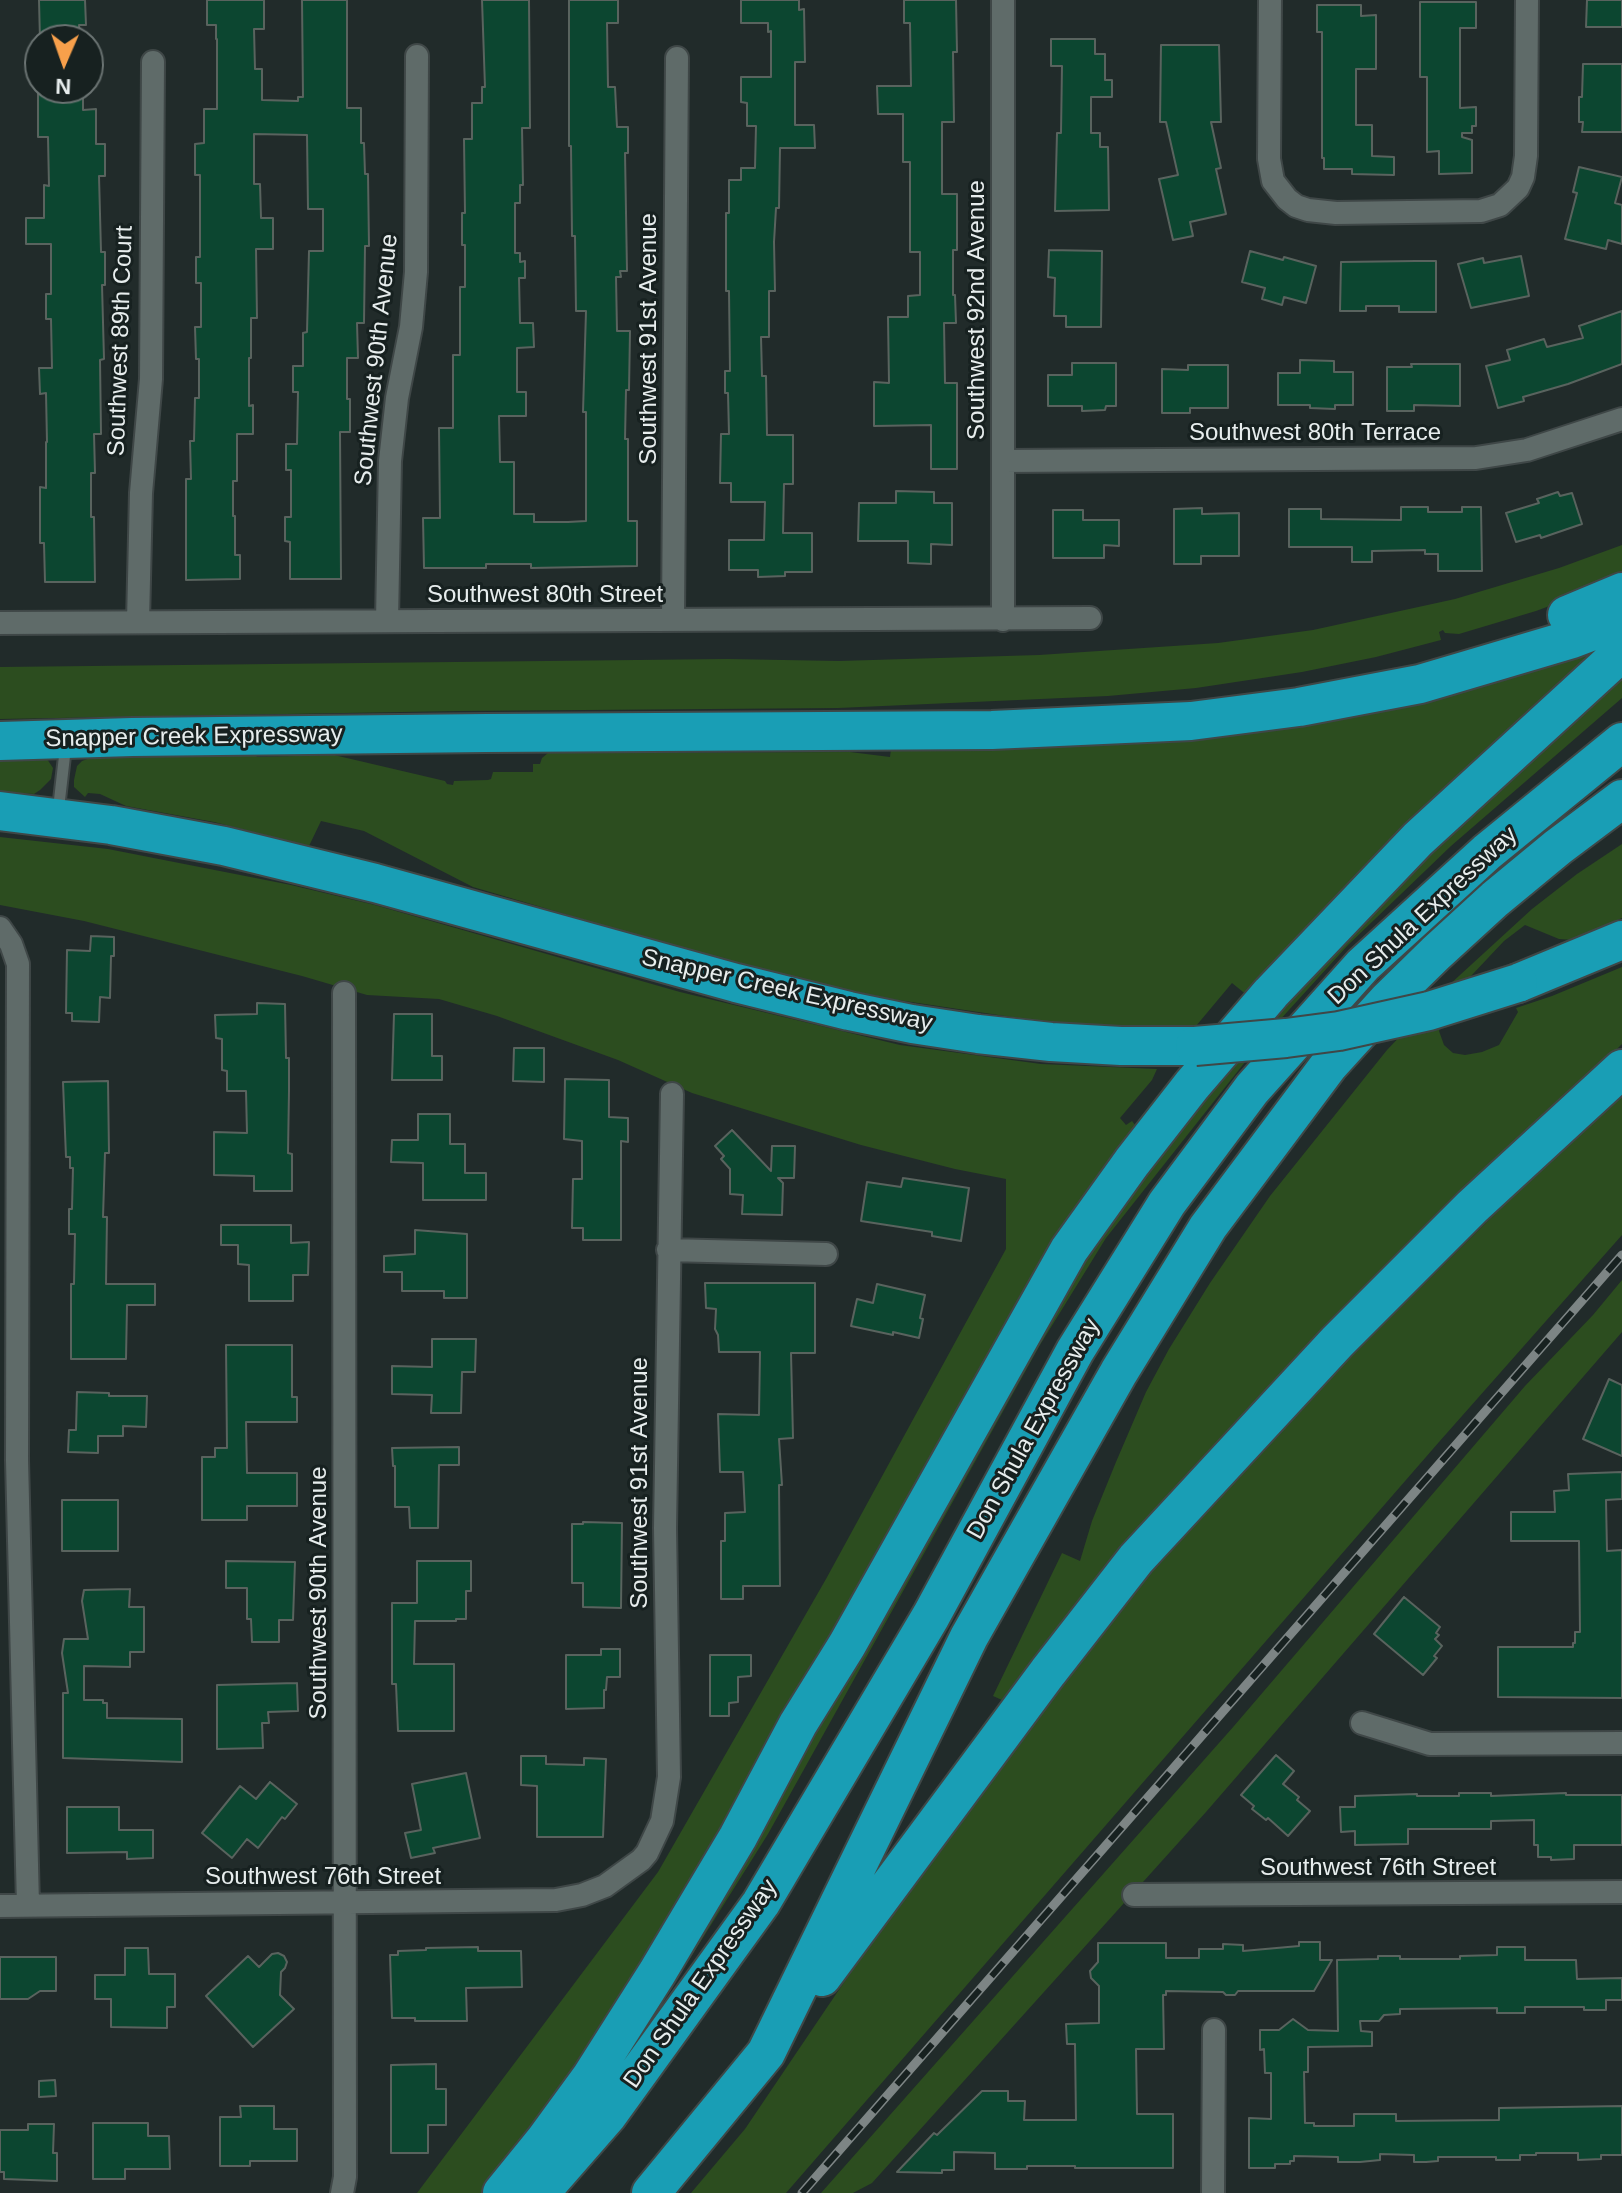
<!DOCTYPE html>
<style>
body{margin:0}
#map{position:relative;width:1622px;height:2193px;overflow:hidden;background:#212b2a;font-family:Arial,sans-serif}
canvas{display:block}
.north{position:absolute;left:24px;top:24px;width:80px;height:80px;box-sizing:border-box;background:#172120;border:2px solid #6a7372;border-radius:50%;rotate:182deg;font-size:22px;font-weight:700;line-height:32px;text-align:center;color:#e7eded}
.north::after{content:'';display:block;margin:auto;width:28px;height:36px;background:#f8a04b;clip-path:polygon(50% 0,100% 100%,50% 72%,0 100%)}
</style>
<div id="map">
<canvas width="1622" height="2193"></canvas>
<div class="north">N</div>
</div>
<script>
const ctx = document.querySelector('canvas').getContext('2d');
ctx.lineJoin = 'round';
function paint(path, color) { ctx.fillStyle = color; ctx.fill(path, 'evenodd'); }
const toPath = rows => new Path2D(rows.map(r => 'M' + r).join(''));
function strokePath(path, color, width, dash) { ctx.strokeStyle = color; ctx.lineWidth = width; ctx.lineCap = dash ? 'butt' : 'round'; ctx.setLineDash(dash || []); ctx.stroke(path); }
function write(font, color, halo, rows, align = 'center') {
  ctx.font = font + ' Arial,sans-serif'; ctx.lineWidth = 6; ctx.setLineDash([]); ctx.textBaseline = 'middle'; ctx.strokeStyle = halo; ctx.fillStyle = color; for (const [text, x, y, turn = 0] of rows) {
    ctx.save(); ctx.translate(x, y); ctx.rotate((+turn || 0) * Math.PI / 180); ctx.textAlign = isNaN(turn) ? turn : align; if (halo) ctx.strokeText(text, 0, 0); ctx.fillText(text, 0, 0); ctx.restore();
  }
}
paint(toPath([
 [1622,545,1622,579,1536,611,1459,634,1445,633,1443,630,1439,632,1441,640,1376,657,1302,672,1196,688,1108,696,838,708,460,711,0,719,0,667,727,659,839,661,1039,655,1218,643,1313,630,1455,599,1559,568],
 [1622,645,1622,698,1451,846,1348,945,1268,1033,1106,1238,1040,1345,768,1834,689,1960,686,1960,1037,1336,1248,996,1232,983,1196,1026,1095,1025,1045,1022,891,999,812,982,697,953,473,887,364,831,321,821,309,846,214,822,126,806,100,794,88,793,85,797,74,787,74,780,77,766,82,761,93,757,112,755,255,754,257,757,334,755,445,781,447,784,453,785,454,781,488,780,491,779,493,772,533,772,533,764,540,764,542,758,548,753,850,752,890,757,891,749,1081,745,1147,741,1436,698],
 [45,756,53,768,51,779,40,790,34,794,0,792,0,757],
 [0,837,108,849,291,885,375,905,680,992,900,1045,1041,1064,1157,1069,1152,1080,1120,1118,1126,1125,1132,1121,1139,1130,660,1949,489,2193,417,2193,658,1872,826,1579,1006,1249,1006,1179,955,1169,861,1145,692,1093,618,1060,497,1016,439,999,367,995,302,976,84,921,0,905],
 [1622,844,1622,918,1573,940,1559,939,1525,925,1504,941,1471,976,1443,1020,1439,1031,1444,1045,1453,1053,1465,1055,1482,1052,1499,1045,1518,1012,1516,1008,1552,996,1622,967,1622,1044,1539,1126,1100,1578,1002,1700,993,1696,1062,1553,1080,1561,1092,1521,1116,1462,1146,1392,1169,1349,1210,1283,1270,1196,1387,1050,1448,986,1532,909,1577,874],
 [1622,1088,1622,1235,1439,1442,786,2193,691,2193,745,2129,944,1834,1106,1619,1304,1403],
 [1622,1280,1622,1332,1206,1812,872,2183,853,2193,821,2193,1234,1726,1525,1386,1593,1315]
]), '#2c4d1f');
const building = toPath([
 [39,0,85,0,86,25,79,25,80,39,40,40,39,0],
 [207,0,264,0,264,29,254,29,255,69,262,69,262,100,298,101,298,97,303,97,302,0,347,0,347,108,361,108,361,143,364,143,365,174,368,174,369,246,365,246,364,323,357,323,358,358,347,358,347,399,350,399,350,432,340,432,341,579,290,579,290,542,285,541,285,517,291,517,291,470,286,470,286,444,297,444,298,392,293,392,293,366,303,366,303,333,307,332,309,251,323,251,323,209,308,209,307,135,254,134,254,184,260,184,261,218,273,218,273,249,256,249,257,318,251,318,251,358,249,358,249,406,253,405,253,434,237,434,237,481,233,481,233,516,235,516,235,555,240,555,240,579,186,580,186,479,191,479,190,441,194,441,195,398,199,398,199,359,196,359,195,327,201,327,201,283,196,283,196,257,200,257,200,175,195,175,195,144,204,143,204,109,217,109,217,39,216,39,216,25,207,25,207,0],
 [482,0,529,0,530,128,522,128,523,185,520,185,520,203,515,203,515,253,520,253,520,262,525,261,525,278,519,278,520,323,533,323,534,347,517,348,517,392,526,392,526,416,499,416,500,462,514,462,514,514,534,514,534,522,568,522,586,521,586,412,583,412,586,311,576,311,575,236,572,236,571,146,569,146,569,0,618,0,618,23,607,23,608,87,615,87,617,127,628,127,628,153,625,153,627,271,620,271,621,277,616,277,617,331,630,331,629,390,626,390,625,439,628,439,628,521,637,521,637,566,531,568,531,564,486,564,486,568,424,568,423,518,440,518,439,428,453,428,453,355,460,355,460,287,465,287,465,245,462,245,462,213,465,213,464,139,472,139,472,103,482,103,482,87,485,87,482,0],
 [741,0,799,0,799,10,804,9,805,62,795,62,795,125,814,125,815,148,780,148,779,208,776,208,774,242,775,291,769,291,769,337,761,337,762,376,766,376,767,435,793,435,793,484,784,484,783,533,812,533,812,572,785,572,785,576,758,577,758,570,729,570,729,540,764,540,765,502,731,502,731,483,720,483,721,434,729,434,728,393,725,393,725,371,730,371,729,291,726,291,726,213,729,213,729,180,741,180,741,168,755,168,756,126,747,126,747,103,741,102,741,77,771,77,771,31,768,32,768,23,741,23,741,0],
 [904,0,956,0,957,52,953,52,954,122,942,122,942,194,957,194,957,250,953,250,953,295,955,295,956,323,944,323,945,383,957,383,957,469,931,469,931,425,874,426,874,382,889,383,888,317,908,317,908,296,920,295,920,252,910,252,910,162,903,162,903,114,878,114,877,86,911,86,910,23,904,23,904,0],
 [1587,0,1622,0,1622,27,1586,27,1587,0],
 [1420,2,1476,2,1476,28,1460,28,1460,108,1476,107,1476,126,1472,126,1472,133,1462,133,1462,137,1472,140,1472,173,1439,174,1439,151,1427,152,1427,77,1420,77,1420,2],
 [1317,5,1361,5,1361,16,1376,15,1376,69,1356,69,1356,125,1372,125,1372,156,1394,157,1394,175,1352,174,1352,169,1324,169,1324,158,1322,158,1322,32,1317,32,1317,5],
 [1051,39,1095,39,1095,54,1105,54,1105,80,1112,80,1112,97,1091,97,1091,133,1100,133,1100,147,1108,147,1109,210,1055,211,1057,133,1061,133,1062,66,1051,66,1051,39],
 [1161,45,1219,45,1221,122,1211,122,1221,168,1216,169,1226,214,1190,222,1193,236,1173,240,1159,179,1178,175,1166,122,1160,122,1161,45],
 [1583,64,1622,64,1622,132,1582,132,1583,122,1579,122,1579,97,1582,97,1583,64],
 [38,88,83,88,83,110,96,109,96,144,105,144,105,176,99,176,101,252,105,252,105,285,102,285,104,359,100,360,101,434,94,434,95,473,91,473,91,517,94,517,95,582,45,582,44,543,40,543,40,487,46,488,46,442,47,442,46,393,40,394,39,368,52,368,51,319,46,319,46,294,51,294,51,244,26,244,26,218,44,218,44,185,49,186,48,137,38,137,38,88],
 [1579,167,1622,177,1615,203,1622,205,1622,244,1608,240,1606,249,1565,239,1577,193,1573,192,1579,167],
 [1049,250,1102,251,1101,327,1066,327,1066,316,1054,316,1055,278,1048,277,1049,250],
 [1250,251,1283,260,1284,257,1316,266,1306,303,1284,297,1282,305,1262,299,1265,288,1242,282,1250,251],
 [1521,256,1529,296,1471,308,1458,264,1483,258,1484,263,1521,256],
 [1416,261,1436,261,1436,312,1399,312,1399,306,1366,306,1366,311,1340,311,1341,262,1416,261],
 [1622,311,1622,364,1568,384,1523,397,1524,401,1498,408,1486,366,1510,360,1507,350,1544,339,1547,347,1583,338,1579,326,1622,311],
 [1300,360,1334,361,1334,372,1353,372,1353,405,1335,405,1335,409,1310,408,1310,405,1278,405,1278,373,1300,373,1300,360],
 [1072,363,1116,363,1116,406,1106,406,1105,410,1082,411,1082,406,1048,406,1048,375,1072,375,1072,363],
 [1411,364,1460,364,1460,406,1414,405,1414,411,1387,411,1387,367,1412,367,1411,364],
 [1188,365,1228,365,1228,408,1190,408,1190,413,1162,413,1162,369,1188,370,1188,365],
 [896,491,934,492,934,503,952,503,952,545,931,544,931,564,908,563,908,541,858,541,859,503,896,503,896,491],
 [1558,492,1560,496,1572,493,1582,524,1541,538,1540,535,1516,542,1506,513,1539,503,1537,499,1558,492],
 [1401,507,1428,507,1428,512,1462,512,1462,507,1481,507,1482,571,1438,571,1438,554,1425,554,1425,550,1372,551,1372,562,1352,562,1352,547,1289,547,1289,509,1321,509,1321,519,1401,520,1401,507],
 [1202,508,1202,514,1239,513,1239,556,1201,556,1201,564,1174,564,1174,509,1202,508],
 [1053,510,1083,510,1083,520,1119,520,1119,546,1104,545,1104,558,1053,558,1053,510],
 [91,936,114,937,114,956,111,956,110,998,100,997,99,1022,72,1021,72,1013,66,1013,67,950,90,951,91,936],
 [257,1003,285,1004,286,1058,289,1058,289,1091,288,1153,292,1154,292,1191,254,1191,254,1176,214,1175,214,1132,247,1133,246,1091,227,1091,227,1071,222,1070,222,1039,216,1038,215,1015,257,1014,257,1003],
 [394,1014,432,1014,432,1056,442,1056,442,1080,392,1080,394,1014],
 [514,1048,544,1048,544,1082,513,1081,514,1048],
 [565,1079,609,1080,609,1117,628,1118,628,1142,621,1141,621,1240,583,1240,583,1228,572,1228,573,1179,582,1179,582,1141,564,1139,565,1079],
 [108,1081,109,1153,105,1153,103,1217,107,1217,106,1284,155,1284,155,1305,127,1305,126,1359,71,1359,71,1284,74,1284,75,1234,69,1234,69,1209,72,1209,73,1168,70,1168,70,1157,66,1157,63,1082,108,1081],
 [418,1114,450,1114,450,1144,465,1144,465,1173,486,1173,486,1200,423,1200,423,1163,391,1162,392,1140,418,1140,418,1114],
 [732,1130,771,1171,772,1146,795,1146,794,1178,778,1178,783,1183,782,1215,742,1214,743,1195,730,1194,730,1169,721,1159,724,1156,715,1146,732,1130],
 [903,1178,969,1188,961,1241,932,1236,932,1232,861,1221,867,1182,901,1187,903,1178],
 [221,1225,291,1225,291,1243,309,1242,308,1275,293,1275,293,1301,249,1301,249,1265,238,1264,238,1245,221,1245,221,1225],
 [415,1230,467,1234,467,1298,444,1298,444,1291,402,1291,402,1272,384,1272,384,1256,415,1254,415,1230],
 [705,1283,815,1283,815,1353,791,1353,793,1438,779,1439,782,1485,779,1485,780,1586,743,1586,743,1599,721,1599,721,1541,725,1541,725,1513,745,1512,743,1472,720,1472,718,1414,759,1415,760,1352,719,1352,718,1335,715,1329,716,1309,706,1308,705,1283],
 [877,1284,925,1295,920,1318,923,1319,919,1338,893,1332,893,1335,851,1326,857,1299,873,1303,877,1284],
 [432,1339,476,1339,475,1372,462,1372,461,1413,431,1413,432,1395,392,1394,392,1366,432,1367,432,1339],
 [226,1345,292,1345,292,1397,297,1397,297,1422,246,1422,247,1473,297,1473,297,1506,247,1506,247,1520,202,1520,202,1457,215,1457,215,1448,227,1448,226,1345],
 [1609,1379,1622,1385,1622,1456,1583,1439,1609,1379],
 [77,1392,109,1393,109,1396,147,1396,146,1427,123,1426,123,1436,98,1436,98,1453,68,1452,69,1430,76,1430,77,1392],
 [459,1447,459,1465,439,1465,438,1528,410,1528,409,1507,395,1507,395,1466,393,1466,392,1448,459,1447],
 [1622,1472,1622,1499,1606,1500,1607,1551,1622,1550,1622,1698,1498,1697,1498,1647,1573,1647,1573,1643,1575,1643,1575,1632,1580,1632,1579,1541,1511,1541,1511,1512,1555,1512,1554,1491,1569,1490,1568,1474,1622,1472],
 [62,1500,118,1500,118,1551,62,1551,62,1500],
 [583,1522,622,1523,621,1608,583,1607,583,1583,572,1583,572,1524,583,1524,583,1522],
 [226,1561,295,1562,293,1620,279,1620,279,1642,252,1642,251,1619,247,1619,247,1588,226,1588,226,1561],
 [417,1561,471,1561,471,1591,466,1591,466,1619,456,1619,456,1621,415,1621,414,1664,454,1664,454,1731,398,1731,396,1684,392,1684,392,1603,417,1603,417,1561],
 [130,1589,129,1607,144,1607,144,1652,130,1652,130,1667,84,1666,84,1700,103,1700,103,1703,107,1703,107,1718,182,1719,182,1762,63,1758,63,1693,68,1693,62,1653,64,1639,88,1639,82,1601,84,1590,130,1589],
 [1404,1597,1440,1627,1436,1633,1439,1635,1435,1639,1442,1646,1434,1656,1437,1658,1423,1675,1374,1634,1404,1597],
 [601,1649,620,1649,620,1677,607,1677,606,1690,604,1690,604,1708,566,1709,566,1655,601,1655,601,1649],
 [710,1655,751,1655,751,1676,738,1677,738,1702,729,1703,729,1716,710,1716,710,1655],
 [297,1683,298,1711,268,1712,269,1723,262,1723,263,1748,217,1749,217,1685,297,1683],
 [1276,1755,1294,1771,1283,1784,1299,1797,1297,1800,1310,1811,1288,1836,1268,1818,1266,1820,1252,1809,1254,1806,1241,1795,1276,1755],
 [521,1756,546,1756,546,1764,584,1765,584,1758,606,1759,603,1837,537,1837,537,1786,521,1785,521,1756],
 [466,1773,480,1838,433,1848,435,1853,411,1858,405,1833,421,1830,412,1784,466,1773],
 [270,1782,297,1804,285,1819,282,1817,258,1848,247,1839,232,1858,202,1833,240,1786,256,1799,270,1782],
 [1459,1793,1491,1793,1491,1796,1566,1793,1566,1795,1622,1795,1622,1845,1574,1845,1574,1859,1551,1860,1551,1857,1538,1857,1538,1845,1534,1845,1534,1820,1491,1821,1491,1829,1408,1829,1408,1844,1355,1845,1355,1831,1341,1832,1340,1807,1355,1807,1355,1796,1417,1794,1417,1796,1459,1796,1459,1793],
 [67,1807,119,1807,119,1830,153,1830,153,1858,127,1859,127,1852,67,1853,67,1807],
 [1299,1942,1320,1942,1320,1960,1332,1960,1314,1991,1238,1991,1235,1995,1226,1995,1223,1992,1166,1991,1166,1995,1163,1995,1164,2049,1136,2049,1137,2114,1173,2114,1173,2168,1075,2168,1075,2166,1027,2166,1027,2169,995,2169,995,2153,954,2152,954,2170,942,2170,942,2173,897,2172,934,2133,937,2135,982,2091,1008,2091,1008,2101,1025,2101,1024,2120,1076,2120,1075,2044,1067,2044,1066,2024,1099,2023,1099,1986,1091,1978,1090,1971,1098,1962,1098,1943,1166,1943,1166,1958,1199,1958,1199,1949,1223,1949,1223,1944,1243,1945,1243,1951,1299,1946,1299,1942],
 [478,1947,478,1951,521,1951,522,1987,466,1988,467,2021,415,2021,415,2018,392,2018,390,1955,398,1955,398,1951,426,1950,426,1948,478,1947],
 [1497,1947,1525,1947,1525,1960,1576,1960,1577,1979,1622,1978,1622,2000,1606,2000,1606,2010,1584,2010,1584,2007,1525,2007,1525,2013,1497,2013,1497,2008,1400,2009,1400,2014,1384,2015,1379,2021,1360,2021,1361,2031,1372,2032,1372,2046,1308,2047,1308,2072,1304,2072,1305,2123,1314,2123,1314,2126,1354,2126,1354,2114,1396,2114,1396,2121,1499,2120,1499,2108,1622,2106,1622,2155,1601,2155,1601,2159,1578,2160,1578,2153,1536,2153,1536,2155,1520,2155,1520,2160,1496,2160,1496,2157,1438,2157,1438,2161,1426,2162,1414,2162,1414,2155,1380,2154,1380,2160,1360,2162,1338,2162,1338,2157,1294,2156,1294,2161,1290,2161,1290,2164,1275,2164,1275,2168,1249,2168,1249,2118,1271,2119,1271,2073,1265,2073,1264,2049,1260,2050,1260,2030,1279,2030,1293,2019,1308,2030,1338,2031,1337,1960,1378,1959,1378,1956,1400,1956,1400,1959,1460,1959,1460,1956,1497,1955,1497,1947],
 [125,1948,148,1948,149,1974,175,1974,175,2007,167,2007,167,2028,111,2027,111,1999,95,1999,95,1975,125,1975,125,1948],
 [278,1953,284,1956,287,1962,285,1968,281,1972,280,1995,294,2009,253,2047,206,1996,248,1956,259,1967,272,1954,278,1953],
 [0,1957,56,1957,56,1991,40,1991,28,1999,0,1999,0,1957],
 [436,2064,436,2089,446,2089,446,2125,428,2125,428,2153,391,2153,391,2065,436,2064],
 [55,2080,56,2096,39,2097,39,2081,55,2080],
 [240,2106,274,2106,274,2129,297,2129,297,2161,250,2161,250,2166,220,2166,220,2117,241,2117,240,2106],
 [93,2123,148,2123,148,2136,169,2136,170,2169,125,2169,125,2179,93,2179,93,2123],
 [28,2124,54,2124,53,2153,57,2153,57,2181,4,2179,4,2172,0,2172,0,2130,28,2130,28,2124]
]);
paint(building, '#0c4630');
strokePath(building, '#59635e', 2);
const service = toPath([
 [58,813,66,743]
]);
const minor = toPath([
 [1003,0,1003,620],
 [1270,0,1269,159,1273,181,1287,199,1296,206,1308,210,1336,213,1481,211,1500,205,1518,188,1523,177,1526,156,1527,0],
 [1003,461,1476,458,1527,450,1622,419],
 [673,620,677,58],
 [387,621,390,461,397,398,411,327,416,272,417,56],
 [138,622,141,493,151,379,153,62],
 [0,623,1090,618],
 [0,928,11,944,18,964,17,1460,28,1905],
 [668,1250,826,1254],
 [1362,1723,1430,1744,1622,1743],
 [1134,1895,1622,1892],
 [0,1906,556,1900,582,1895,605,1886,641,1860,647,1853,662,1821,669,1777,665,1528,672,1094],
 [1213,2192,1214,2030],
 [342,2193,345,2177,344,993]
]);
const motorway = toPath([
 [1567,615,1622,592],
 [0,741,132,737,486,733,992,730,1191,721,1299,707,1420,684,1572,639,1622,620],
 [0,811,111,825,224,846,375,883,736,983,849,1011,912,1024,978,1034,1051,1042,1121,1046,1195,1046],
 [1518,983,1622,940],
 [822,1977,1048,1672,1136,1559,1337,1342,1472,1207,1622,1069],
 [502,2193,545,2140,591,2077,657,1973,738,1837,798,1724,847,1645,1069,1250,1132,1162,1192,1085,1271,993,1418,839,1622,652],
 [540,2193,608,2115,761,1903,931,1616,1075,1351,1167,1203,1252,1089,1363,965,1487,852,1622,742],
 [651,2193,766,2053,969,1637,1119,1372,1208,1227,1329,1065,1388,1000,1436,953,1495,899,1558,847,1622,799]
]);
strokePath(service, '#3f4747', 15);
strokePath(minor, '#3f4747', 26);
strokePath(motorway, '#3f4747', 42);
strokePath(service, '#5f6b69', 11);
strokePath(minor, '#5f6b69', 22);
strokePath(motorway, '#199eb5', 38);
const rail = toPath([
 [802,2193,1622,1255]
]);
strokePath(rail, '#7d8585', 9);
strokePath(rail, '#172120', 6, [18]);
const motorwayBridge = toPath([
 [1195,1046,1286,1038,1339,1031,1429,1011,1518,983]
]);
strokePath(motorwayBridge, '#3f4747', 42, []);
strokePath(motorwayBridge, '#199eb5', 38);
write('24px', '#e7eded', '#172120', [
 ["Southwest 92nd Avenue",977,310,-90],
 ["Southwest 91st Avenue",649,339,-90],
 ["Southwest 89th Court",121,341,-88],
 ["Southwest 90th Avenue",377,360,-84],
 ["Southwest 80th Terrace",1315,433],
 ["Southwest 80th Street",545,595],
 ["Snapper Creek Expressway",194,737,-1],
 ["Don Shula Expressway",1423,916,-43],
 ["Snapper Creek Expressway",787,991,13],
 ["Don Shula Expressway",1034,1429,-61],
 ["Southwest 91st Avenue",640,1483,-90],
 ["Southwest 90th Avenue",319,1593,-90],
 ["Southwest 76th Street",1378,1868],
 ["Southwest 76th Street",323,1877],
 ["Don Shula Expressway",701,1984,-55]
]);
</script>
